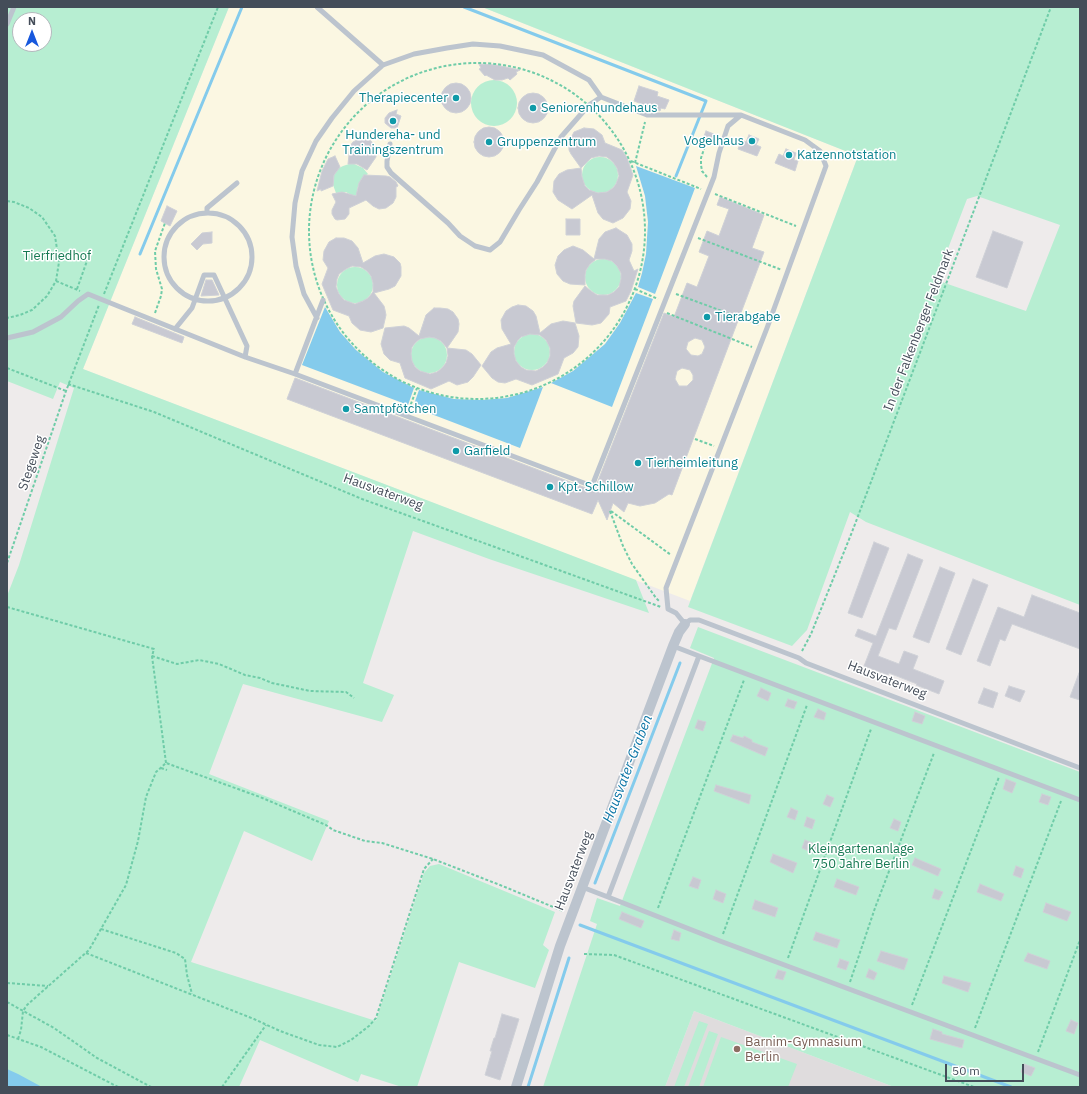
<!DOCTYPE html>
<meta charset="utf-8">
<style>
body{margin:0}
#map{position:relative;width:1087px;height:1094px;overflow:hidden;background:#eeebeb;font-family:"IBM Plex Sans",sans-serif}
canvas{display:block}
.frame{position:absolute;inset:0;border:8px solid #444d59;pointer-events:none}
.north{position:absolute;left:12px;top:12px;width:40px;height:40px;box-sizing:border-box;background:#fff;border:1px solid #b4b8bd;border-radius:50%;rotate:0deg;font-size:11px;font-weight:700;line-height:16px;text-align:center;color:#444d59}
.north::after{content:'';display:block;margin:auto;width:14px;height:18px;background:#1758dd;clip-path:polygon(50% 0,100% 100%,50% 72%,0 100%)}
.scale{position:absolute;left:945px;top:1064px;width:79px;height:18px;box-sizing:border-box;border:2px solid #444d59;border-top:0;padding-left:5px;font-size:12px;line-height:14px;white-space:nowrap;color:#444d59;-webkit-text-stroke:3px #fff;paint-order:stroke}
</style>
<div id="map">
<canvas width="1087" height="1094"></canvas>
<div class="frame"></div>
<div class="north">N</div>
<div class="scale">50 m</div>
</div>
<script>
const ctx = document.querySelector('canvas').getContext('2d');
ctx.lineJoin = 'round';
function paint(path, color) { ctx.fillStyle = color; ctx.fill(path, 'evenodd'); }
const toPath = rows => new Path2D(rows.map(r => 'M' + r).join(''));
function strokePath(path, color, width, dash) { ctx.strokeStyle = color; ctx.lineWidth = width; ctx.lineCap = dash ? 'butt' : 'round'; ctx.setLineDash(dash || []); ctx.stroke(path); }
function write(font, color, halo, rows, align = 'center') {
  ctx.font = font + ' "IBM Plex Sans",sans-serif'; ctx.lineWidth = 3; ctx.setLineDash([]); ctx.textBaseline = 'middle'; ctx.strokeStyle = halo; ctx.fillStyle = color; for (const [text, x, y, turn = 0] of rows) {
    ctx.save(); ctx.translate(x, y); ctx.rotate((+turn || 0) * Math.PI / 180); ctx.textAlign = isNaN(turn) ? turn : align; if (halo) ctx.strokeText(text, 0, 0); ctx.fillText(text, 0, 0); ctx.restore();
  }
}
paint(toPath([
 [229,7,482,7,858,156,690,601,83,369]
]), '#fbf7e2');
paint(toPath([
 [694,1011,894,1087,665,1087]
]), '#dfdcdd');
paint(toPath([
 [7,7,229,7,83,369,636,580,649,613,489,559,413,531,363,683,394,695,382,722,243,684,209,774,329,821,312,861,244,831,191,962,376,1021,424,873,430,866,439,864,555,912,543,945,549,950,535,988,459,962,417,1087,402,1087,361,1074,358,1082,260,1040,239,1087,7,1087,7,596,19,565,74,388,60,382,53,399,7,381],
 [20,20,44,20,44,44,20,44],
 [482,7,1080,7,1080,605,866,522,850,512,807,630,792,646,688,607,858,156],
 [977,196,1060,225,1026,311,936,280,967,199],
 '471 103a23 23 0 1 1 46 0a23 23 0 1 1-46 0Z',
 '582 175a18 18 0 1 1 36 0a18 18 0 1 1-36 0Z',
 [352,163,363,168,368,174,363,177,359,183,357,190,357,196,351,195,346,192,336,193,333,185,334,175,339,168,343,166],
 '585 277a18 18 0 1 1 36 0a18 18 0 1 1-36 0Z',
 '337 285a18 18 0 1 1 36 0a18 18 0 1 1-36 0Z',
 '514 352a18 18 0 1 1 36 0a18 18 0 1 1-36 0Z',
 '411 355a18 18 0 1 1 36 0a18 18 0 1 1-36 0Z',
 [698,627,1080,772,1080,1087,894,1087,694,1011,665,1087,543,1087,597,924,590,921,597,898,620,906,714,658,690,648],
 [699,1021,708,1024,684,1087,674,1087],
 [709,1031,718,1034,699,1087,688,1087],
 [721,1037,797,1064,788,1087,703,1087]
]), '#b7eed2');
paint(toPath([
 [636,166,695,188,655,294,638,287,642,273,646,254,648,222,645,196],
 [636,293,653,299,612,407,551,383,573,371,605,344,620,323],
 [325,307,340,332,356,350,383,372,414,388,408,405,302,365],
 [543,387,520,448,413,407,419,390,454,399,481,400,507,398],
 [7,1069,18,1074,42,1087,7,1087]
]), '#84cbec');
strokePath(toPath([
 [464,7,706,101,676,176],
 [140,254,242,7],
 [595,883,680,663],
 [580,925,1011,1087],
 [528,1087,569,958]
]), '#84cbec', 3);
const building = toPath([
 [479,64,496,65,520,70,516,72,517,74,510,80,508,78,502,80,495,80,486,75,485,76,479,69,481,68,479,64],
 '441 98a15 15 0 1 1 30 0a15 15 0 1 1-30 0Z',
 [639,86,658,92,657,96,669,100,665,109,661,108,660,111,634,101,639,86],
 '518 108a15 15 0 1 1 30 0a15 15 0 1 1-30 0Z',
 [397,110,396,114,401,116,397,128,391,128,385,123,385,118,389,113,397,110],
 '474 142a15 15 0 1 1 30 0a15 15 0 1 1-30 0Z',
 [584,128,594,129,602,135,605,143,622,150,627,158,633,175,627,192,631,201,630,209,623,218,613,223,603,219,598,213,592,195,572,209,558,200,553,192,554,181,559,174,567,170,581,168,571,154,569,150,569,142,574,132,584,128],
 [599,156,607,157,613,162,617,168,619,176,616,184,613,188,607,192,598,193,589,190,585,186,582,177,581,168,591,158,599,156],
 [706,131,714,134,711,141,703,139,706,131],
 [749,135,759,139,756,145,761,147,757,156,738,149,742,140,746,142,749,135],
 [359,139,364,139,371,141,376,149,376,157,367,170,357,164,348,164,350,146,353,142,359,139],
 [786,149,796,153,794,160,798,161,795,171,775,163,779,154,783,156,786,149],
 [335,156,340,167,334,175,333,186,321,191,321,189,317,191,322,171,328,159,335,156],
 [364,175,386,176,390,177,396,182,398,186,396,187,396,197,393,203,386,208,379,209,373,206,366,200,349,208,349,214,345,219,337,220,335,219,332,214,332,210,336,202,332,194,342,192,356,196,359,183,364,175],
 [720,197,764,215,752,248,764,252,672,495,669,494,655,503,640,506,628,503,624,512,613,503,607,520,598,500,592,514,287,399,295,378,594,491,664,313,674,317,687,283,697,287,709,256,699,252,707,231,719,236,729,209,717,205,720,197],
 [695,338,702,340,705,347,702,354,698,356,691,355,686,349,688,342,695,338],
 [682,368,690,370,693,375,693,380,687,386,679,386,675,379,677,371,682,368],
 [167,206,177,211,170,226,161,221,167,206],
 [566,219,580,219,580,235,566,235,566,219],
 [616,228,627,235,632,244,632,251,629,260,634,271,638,269,631,291,626,301,610,307,609,314,601,323,592,325,576,323,573,306,574,301,585,286,591,291,597,295,608,295,614,292,619,287,621,279,621,273,617,266,612,261,605,259,595,259,595,260,590,264,586,270,585,275,585,285,570,284,563,281,557,274,555,265,558,256,564,250,573,246,583,250,594,259,599,239,605,232,616,228],
 [993,231,1023,242,1007,288,976,277,993,231],
 [212,232,212,243,203,244,197,250,191,244,202,233,212,232],
 [336,238,344,238,352,241,358,248,363,263,375,256,384,254,394,257,400,263,401,267,401,276,395,286,389,289,374,293,384,306,385,310,386,315,383,328,371,332,360,330,352,323,349,316,333,310,322,284,328,268,323,260,324,251,329,242,336,238],
 [352,266,361,267,367,271,371,276,373,283,373,292,368,298,363,301,355,304,344,300,339,294,336,287,337,279,339,274,346,269,352,266],
 [206,280,212,280,219,295,201,296,206,280],
 [518,305,526,306,533,311,536,316,540,333,551,324,563,321,575,323,579,336,578,347,573,353,564,358,558,374,532,385,516,379,505,383,498,382,492,378,482,366,491,352,497,348,511,344,502,329,501,320,506,311,512,307,518,305],
 [530,334,540,335,546,340,550,348,550,356,547,363,543,367,536,371,526,370,521,367,516,361,514,354,514,347,518,340,521,337,530,334],
 [434,308,440,308,448,309,453,312,458,319,459,324,458,332,447,348,466,350,472,354,481,365,473,377,468,382,457,385,449,381,431,389,424,386,405,378,400,363,390,360,384,354,381,344,385,328,404,326,409,328,419,336,426,315,434,308],
 [429,337,435,338,441,341,447,348,448,356,446,363,442,368,437,372,430,374,420,371,415,367,412,361,411,354,412,347,416,342,420,339,429,337],
 [135,317,184,337,182,343,132,324,135,317],
 [874,542,889,548,862,618,848,613,874,542],
 [908,554,923,560,896,630,889,628,878,656,899,664,904,651,918,656,913,669,944,681,939,694,916,685,917,684,889,673,888,675,864,666,873,643,855,636,858,629,876,636,908,554],
 [940,567,955,573,929,643,913,637,940,567],
 [973,579,988,585,961,655,946,649,973,579],
 [1032,595,1080,613,1080,649,1012,624,1005,641,1000,639,990,666,977,661,998,607,1024,617,1032,595],
 [1079,673,1080,673,1080,700,1070,697,1079,673],
 [1009,686,1025,691,1020,702,1005,696,1009,686],
 [761,688,771,693,768,701,757,696,761,688],
 [984,688,998,693,993,708,978,703,984,688],
 [788,699,797,702,794,709,785,706,788,699],
 [818,709,826,713,824,720,814,717,818,709],
 [915,712,925,716,922,724,912,721,915,712],
 [698,720,706,722,703,731,695,728,698,720],
 [733,735,743,738,744,736,752,740,752,742,768,748,765,756,730,741,733,735],
 [1006,779,1016,783,1012,793,1003,789,1006,779],
 [716,785,751,795,749,804,714,791,716,785],
 [1042,794,1051,797,1048,805,1039,802,1042,794],
 [827,795,834,798,830,807,823,804,827,795],
 [791,808,798,811,795,820,787,817,791,808],
 [807,817,815,820,812,829,804,826,807,817],
 [894,819,901,822,898,831,890,828,894,819],
 [805,840,817,845,813,853,802,848,805,840],
 [773,854,797,863,793,873,770,862,773,854],
 [915,858,941,869,938,876,912,865,915,858],
 [1016,866,1024,869,1021,878,1013,875,1016,866],
 [693,877,701,880,698,889,689,886,693,877],
 [837,879,859,887,856,895,834,887,837,879],
 [980,884,1004,894,1001,901,977,892,980,884],
 [935,889,943,892,939,900,932,898,935,889],
 [716,890,726,894,723,903,713,899,716,890],
 [755,900,778,908,775,917,752,909,755,900],
 [1046,903,1071,912,1067,921,1043,912,1046,903],
 [622,912,644,921,641,928,619,919,622,912],
 [674,930,681,933,679,941,671,939,674,930],
 [816,932,840,940,837,948,813,940,816,932],
 [881,951,908,959,904,970,877,961,881,951],
 [1028,953,1050,961,1047,969,1024,961,1028,953],
 [840,959,849,962,846,970,837,967,840,959],
 [869,969,877,973,874,980,866,977,869,969],
 [778,970,786,972,783,980,775,978,778,970],
 [944,976,971,983,968,992,942,983,944,976],
 [502,1014,519,1019,500,1080,485,1075,492,1051,490,1051,494,1038,495,1038,502,1014],
 [1071,1020,1078,1023,1074,1034,1066,1031,1071,1020],
 [933,1029,942,1032,942,1034,964,1040,962,1048,930,1039,933,1029],
 [1024,1064,1035,1068,1031,1076,1021,1072,1024,1064]
]);
paint(building, '#c8c9d2');
strokePath(building, '#cfd1d7', 1);
strokePath(toPath([
 '309 231a168 168 0 1 1 336 0a168 168 0 1 1-336 0Z',
 [631,161,701,189],
 [635,163,645,122],
 [707,177,702,171,701,165,701,158,707,140],
 [715,194,796,226],
 [7,201,14,202,29,208,42,217,55,236,59,262,56,281,47,296,32,310,20,315,7,318],
 [698,238,782,270],
 [56,281,80,291],
 [77,289,88,258],
 [635,289,658,299],
 [104,294,218,7],
 [676,294,760,325],
 [155,313,161,296,162,289,156,269,155,251,165,223],
 [667,313,752,347],
 [7,368,66,391],
 [68,384,154,412,362,499,661,607],
 [409,409,417,388],
 [695,439,714,446],
 [610,511,623,546,632,564,656,598,660,602],
 [611,511,671,555],
 [7,563,66,391,99,305],
 [7,607,154,649,152,656,166,763],
 [802,651,811,634,852,532,1051,7],
 [152,656,177,664,199,660,219,664,245,675,260,678,272,683,310,691,346,692,354,698],
 [161,768,167,770],
 [658,908,744,680],
 [101,929,176,953,185,959,187,975,192,994],
 [723,934,807,705],
 [86,953,254,1019,280,1031,319,1045,337,1047,351,1040,369,1026,376,1018,424,869,433,859],
 [584,954,614,955,974,1087],
 [788,958,871,729],
 [850,982,875,908,934,753],
 [7,983,48,986],
 [7,1002,54,1028,97,1058,151,1087],
 [912,1005,999,777],
 [975,1028,1061,801],
 [7,1035,41,1047,118,1087],
 [18,1039,21,1030,23,1011,27,1005,89,950,126,885,138,841,146,797,156,772,166,763,260,797,326,825,333,830,365,841,382,843,433,859,500,885,563,911],
 [1038,1052,1080,940],
 [222,1087,266,1025]
]), '#6fcca8', 2, [3, 2]);
strokePath(toPath([
 [317,7,383,65],
 [7,24,14,7],
 [390,144,387,161,387,167,391,173,448,223,460,236,475,246,490,250,500,242,519,210,537,182,561,137,589,105,601,97],
 [207,213,207,208,237,183],
 '164 257a44 44 0 1 1 88 0a44 44 0 1 1-88 0Z',
 [317,318,304,294,296,266,292,237,295,203,302,171,316,141,332,118,354,91,383,65,414,54,447,48,473,44,500,46,543,55,589,80,601,97,647,115,741,115],
 [175,329,192,308,204,275,214,275,247,346,245,357],
 [7,338,33,332,61,317,78,301,88,294,245,357,295,374,592,486,714,177,719,153,728,126,741,115,805,140,820,151,826,166,767,328,666,588,668,609,676,613,685,624,690,620,699,620,799,658,806,663,1080,768],
 [295,374,323,300],
 [699,656,1080,800],
 [582,887,608,897,699,656,673,646],
 [608,897,720,941,1080,1075]
]), '#bcc4ce', 5);
strokePath(toPath([
 [516,1087,560,946,673,646,679,632,685,624]
]), '#bcc4ce', 10);
for (const [x, y, r, color] of [
 [456,98,4,"#0f9aa8"],
 [533,108,4,"#0f9aa8"],
 [393,121,4,"#0f9aa8"],
 [752,141,4,"#0f9aa8"],
 [489,142,4,"#0f9aa8"],
 [789,155,4,"#0f9aa8"],
 [707,317,4,"#0f9aa8"],
 [346,409,4,"#0f9aa8"],
 [456,451,4,"#0f9aa8"],
 [638,463,4,"#0f9aa8"],
 [550,487,4,"#0f9aa8"],
 [737,1049,4,"#8d6e63"]
]) { const dot = new Path2D(); dot.arc(x, y, r, 0, 2 * Math.PI); ctx.fillStyle = color; ctx.fill(dot); strokePath(dot, '#fff', 1.5); }
write('13px', '#0d838f', '#fff', [
 ["Therapiecenter",448,98,"right"],
 ["Seniorenhundehaus",541,108],
 ["Hundereha- und",393,135,"center"],
 ["Trainingszentrum",393,150,"center"],
 ["Vogelhaus",744,141,"right"],
 ["Gruppenzentrum",497,142],
 ["Katzennotstation",797,155],
 ["Tierabgabe",715,317],
 ["Samtpfötchen",354,409],
 ["Garfield",464,451],
 ["Tierheimleitung",646,463],
 ["Kpt. Schillow",558,487]
], 'left');
write('13px', '#157952', '#fff', [
 ["Tierfriedhof",57,256],
 ["Kleingartenanlage",861,849],
 ["750 Jahre Berlin",861,864]
]);
write('13px', '#444d59', '#fff', [
 ["In der Falkenberger Feldmark",919,330,-69],
 ["Stegeweg",32,463,-71],
 ["Hausvaterweg",383,492,20],
 ["Hausvaterweg",887,680,21],
 ["Hausvaterweg",574,871,-69]
]);
write('13px', '#785e54', '#fff', [
 ["Barnim-Gymnasium",745,1042],
 ["Berlin",745,1057]
], 'left');
write('italic 14px', '#0a74a5', '#fff', [
 ["Hausvater-Graben",628,769,-69]
]);
</script>
